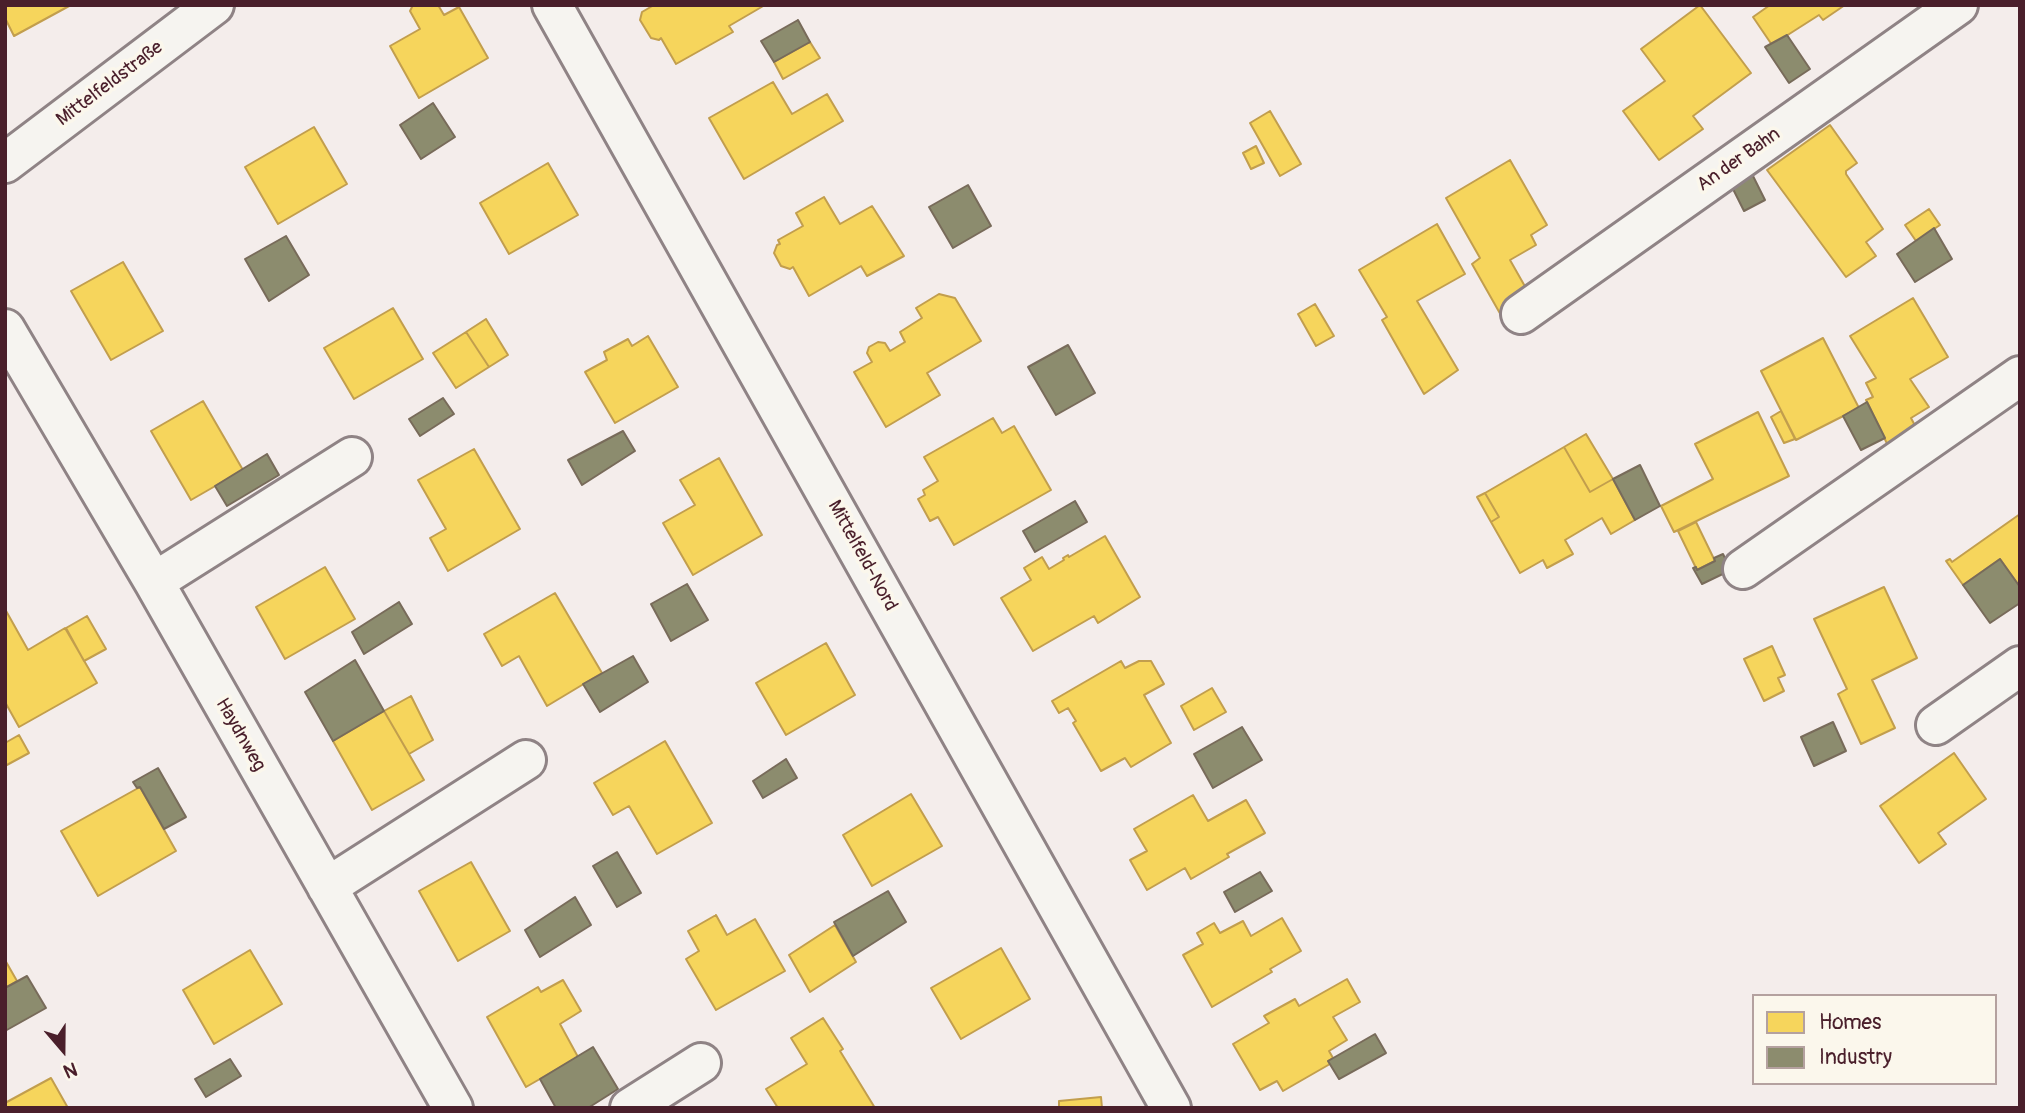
<!DOCTYPE html>
<meta charset="utf-8">
<style>
body{margin:0}
#map{position:relative;width:2025px;height:1113px;overflow:hidden;background:#f4edeb;font-family:Pangolin,sans-serif}
canvas{display:block}
.frame{position:absolute;inset:0;border:7px solid #4a1f2b;pointer-events:none}
.legend{position:absolute;left:1752px;top:994px;width:245px;height:91px;box-sizing:border-box;background:#fbf7ec;border:2px solid #b4a19f;margin:0;padding:9px 12px;list-style:none;font-size:21px;color:#4a1f2b}
.legend li{display:flex;align-items:center;gap:14px;height:35px}
.legend b{width:35px;border:2px solid #b4a19f}
.north{position:absolute;left:28px;top:1015px;width:70px;height:70px;-webkit-text-stroke:5px #fbf7ec;paint-order:stroke;rotate:160deg;font-size:19px;font-weight:700;line-height:28px;text-align:center;color:#4a1f2b}
.north::after{content:'';display:block;margin:auto;width:24px;height:32px;background:#4a1f2b;clip-path:polygon(50% 0,100% 100%,50% 72%,0 100%)}
</style>
<div id="map">
<canvas width="2025" height="1113"></canvas>
<div class="frame"></div>
<ul class="legend">
<li><b style="height:19px;background:#f6d55c"></b>Homes</li>
<li><b style="height:19px;background:#8c8c6e"></b>Industry</li>
</ul>
<div class="north">N</div>
</div>
<script>
const ctx = document.querySelector('canvas').getContext('2d');
ctx.lineJoin = 'round';
function paint(path, color) { ctx.fillStyle = color; ctx.fill(path, 'evenodd'); }
const toPath = rows => new Path2D(rows.map(r => 'M' + r).join(''));
function strokePath(path, color, width, dash) { ctx.strokeStyle = color; ctx.lineWidth = width; ctx.lineCap = dash ? 'butt' : 'round'; ctx.setLineDash(dash || []); ctx.stroke(path); }
function write(font, color, halo, rows, align = 'center') {
  ctx.font = font + ' Pangolin,sans-serif'; ctx.lineWidth = 7; ctx.setLineDash([]); ctx.textBaseline = 'middle'; ctx.strokeStyle = halo; ctx.fillStyle = color; for (const [text, x, y, turn = 0] of rows) {
    ctx.save(); ctx.translate(x, y); ctx.rotate((+turn || 0) * Math.PI / 180); ctx.textAlign = isNaN(turn) ? turn : align; if (halo) ctx.strokeText(text, 0, 0); ctx.fillText(text, 0, 0); ctx.restore();
  }
}
const homes = toPath([
 [5,5,71,5,14,36,5,18,5,5],
 [413,5,438,5,444,15,459,7,488,58,419,98,390,46,420,29,410,11,413,5],
 [654,5,765,5,729,26,733,32,676,64,661,38,659,40,651,38,640,20,642,12,654,5],
 [1700,5,1751,73,1693,116,1703,129,1659,160,1623,111,1665,81,1641,49,1700,5],
 [1770,5,1845,5,1823,20,1819,15,1772,45,1753,17,1770,5],
 [810,42,820,58,783,79,774,62,810,42],
 [773,82,792,114,827,94,843,121,744,179,709,118,773,82],
 [1270,111,1301,164,1280,176,1250,123,1270,111],
 [1830,125,1857,163,1846,171,1846,174,1883,229,1866,242,1876,256,1846,277,1767,170,1830,125],
 [314,127,347,184,278,224,245,167,314,127],
 [1256,146,1264,163,1251,169,1243,153,1256,146],
 [1510,160,1547,225,1531,235,1536,245,1510,260,1531,297,1502,317,1472,264,1480,258,1446,198,1510,160],
 [548,163,578,215,509,254,480,203,548,163],
 [824,197,840,224,872,206,904,256,867,276,861,266,809,296,793,267,790,269,781,266,774,253,777,245,780,244,778,240,803,226,796,213,824,197],
 [1929,209,1940,225,1916,241,1905,225,1929,209],
 [1437,224,1465,274,1417,301,1458,370,1424,394,1382,320,1387,317,1359,270,1437,224],
 [123,262,163,331,111,360,71,291,123,262],
 [939,294,955,298,981,341,927,373,940,395,886,427,854,372,872,362,867,353,869,347,878,342,885,343,890,351,905,342,900,332,922,318,916,308,939,294],
 [1913,298,1948,357,1910,379,1929,407,1911,418,1920,435,1892,454,1866,400,1873,397,1866,383,1876,378,1850,336,1913,298],
 [1315,304,1334,336,1316,346,1298,314,1315,304],
 [393,308,423,359,354,399,324,348,393,308],
 [486,319,508,355,489,367,466,332,486,319],
 [466,332,489,367,456,388,433,353,466,332],
 [648,336,678,387,615,423,585,372,607,360,604,352,628,339,632,346,648,336],
 [1823,338,1859,408,1796,440,1761,371,1823,338],
 [203,401,243,470,191,500,151,431,203,401],
 [1781,411,1795,439,1784,443,1771,417,1781,411],
 [1758,412,1789,476,1674,532,1661,506,1713,479,1695,444,1758,412],
 [993,418,1002,433,1014,426,1051,490,954,545,938,517,930,521,918,499,925,495,923,490,938,481,924,457,993,418],
 [1586,434,1613,479,1590,492,1564,447,1586,434],
 [1564,447,1590,492,1613,479,1635,520,1611,534,1602,518,1565,540,1573,554,1547,568,1543,560,1520,573,1491,522,1499,517,1485,493,1564,447],
 [474,449,520,529,448,571,430,538,446,529,418,480,474,449],
 [719,458,762,535,693,575,663,523,695,505,680,480,719,458],
 [1485,493,1499,517,1491,522,1477,497,1485,493],
 [2020,514,2020,587,2000,559,1963,585,1946,561,1950,559,1952,562,2020,514],
 [1696,522,1715,561,1697,570,1678,531,1696,522],
 [1105,536,1140,597,1098,623,1094,616,1033,651,1001,598,1031,580,1024,568,1042,557,1049,569,1064,560,1063,558,1068,555,1069,557,1105,536],
 [325,567,355,619,285,659,256,607,325,567],
 [1884,587,1917,658,1872,680,1895,728,1861,744,1838,694,1847,689,1814,619,1884,587],
 [555,593,602,673,547,706,519,656,502,666,484,634,555,593],
 [5,609,28,650,65,628,97,683,19,727,5,702,5,609],
 [87,616,106,649,84,661,66,628,87,616],
 [826,643,855,695,786,735,756,683,826,643],
 [1772,646,1785,675,1778,678,1784,691,1764,701,1744,659,1772,646],
 [1121,661,1125,668,1139,661,1151,661,1164,684,1144,695,1171,743,1131,767,1125,758,1101,771,1073,723,1076,721,1068,708,1059,713,1052,701,1121,661],
 [1212,688,1226,712,1194,730,1181,706,1212,688],
 [411,696,433,740,409,754,384,711,411,696],
 [384,711,424,780,372,810,333,741,384,711],
 [19,735,29,753,5,766,5,743,19,735],
 [665,741,712,823,657,854,629,806,613,815,594,783,665,741],
 [1954,753,1986,799,1938,833,1946,844,1919,863,1880,806,1954,753],
 [140,787,176,851,98,896,61,831,140,787],
 [911,794,942,846,872,886,843,835,911,794],
 [1193,795,1208,821,1246,800,1265,833,1227,854,1229,857,1191,879,1185,868,1147,890,1130,860,1147,851,1134,829,1193,795],
 [471,862,510,931,458,961,419,891,471,862],
 [716,915,727,935,755,919,785,971,716,1010,686,959,699,951,688,931,716,915],
 [1282,918,1301,951,1270,969,1272,972,1212,1007,1183,955,1203,944,1197,933,1214,923,1220,933,1243,921,1251,936,1282,918],
 [835,925,856,962,810,992,789,955,835,925],
 [1001,948,1030,999,961,1039,931,988,1001,948],
 [250,950,282,1004,214,1044,183,990,250,950],
 [5,960,17,981,5,988,5,960],
 [1347,979,1360,1002,1333,1017,1347,1040,1329,1051,1333,1058,1328,1061,1330,1064,1283,1091,1277,1081,1260,1090,1233,1044,1269,1023,1264,1016,1295,999,1299,1006,1347,979],
 [563,980,581,1011,560,1024,578,1057,526,1087,487,1017,538,987,541,992,563,980],
 [823,1018,843,1049,840,1051,875,1108,778,1108,766,1089,807,1064,791,1038,823,1018],
 [51,1078,68,1108,5,1108,5,1103,51,1078],
 [1101,1097,1102,1108,1059,1108,1059,1101,1101,1097]
]);
paint(homes, '#f6d55c');
strokePath(homes, '#c29e4d', 2);
const industry = toPath([
 [798,20,810,42,774,62,761,41,798,20],
 [1787,35,1810,69,1789,83,1765,47,1787,35],
 [433,103,455,137,421,159,400,125,433,103],
 [1749,168,1765,200,1744,211,1729,181,1749,168],
 [968,185,991,226,953,248,929,207,968,185],
 [1934,228,1952,259,1915,282,1897,254,1934,228],
 [286,236,309,275,269,301,245,259,286,236],
 [1068,345,1095,393,1056,415,1028,367,1068,345],
 [443,398,454,414,420,436,409,419,443,398],
 [1867,402,1885,438,1861,450,1843,416,1867,402],
 [623,431,635,451,582,485,568,460,623,431],
 [267,454,279,475,227,506,215,486,267,454],
 [1640,465,1660,506,1635,520,1613,479,1640,465],
 [1075,501,1087,522,1035,552,1023,531,1075,501],
 [1723,554,1731,570,1702,584,1693,568,1696,567,1697,570,1715,561,1714,558,1723,554],
 [2000,559,2020,587,2020,603,1990,623,1963,585,2000,559],
 [687,584,708,620,671,641,651,604,687,584],
 [399,602,412,624,364,654,352,632,399,602],
 [633,656,648,682,600,712,583,684,633,656],
 [355,660,384,711,333,741,305,692,355,660],
 [1833,722,1846,751,1814,766,1801,737,1833,722],
 [1242,727,1262,760,1213,788,1194,754,1242,727],
 [786,759,797,778,763,798,753,781,786,759],
 [158,768,186,817,164,829,140,787,137,788,133,782,158,768],
 [617,852,641,893,617,907,593,866,617,852],
 [1260,872,1272,891,1235,912,1224,892,1260,872],
 [888,891,906,922,853,956,834,922,888,891],
 [575,897,591,925,540,957,525,930,575,897],
 [27,976,46,1008,5,1031,5,988,27,976],
 [1375,1034,1386,1053,1339,1079,1328,1061,1375,1034],
 [593,1047,618,1089,588,1108,556,1108,540,1079,593,1047],
 [230,1059,241,1076,206,1097,195,1079,230,1059]
]);
paint(industry, '#8c8c6e');
strokePath(industry, '#786b5a', 2);
const minor = toPath([
 [552,5,1171,1108],
 [5,163,214,5],
 [1521,314,1958,5],
 [5,329,154,582,453,1108],
 [1743,569,2020,376],
 [154,582,352,457],
 [1936,725,2020,666],
 [327,887,526,760],
 [630,1108,701,1063]
]);
strokePath(minor, '#8f8385', 44);
strokePath(minor, '#f6f4f0', 38);
write('19px', '#4a1f2b', '#fbf7ec', [
 ["Mittelfeldstraße",110,84,-37],
 ["An der Bahn",1739,160,-35],
 ["Mittelfeld-Nord",862,556,61],
 ["Haydnweg",240,735,60]
]);
</script>
